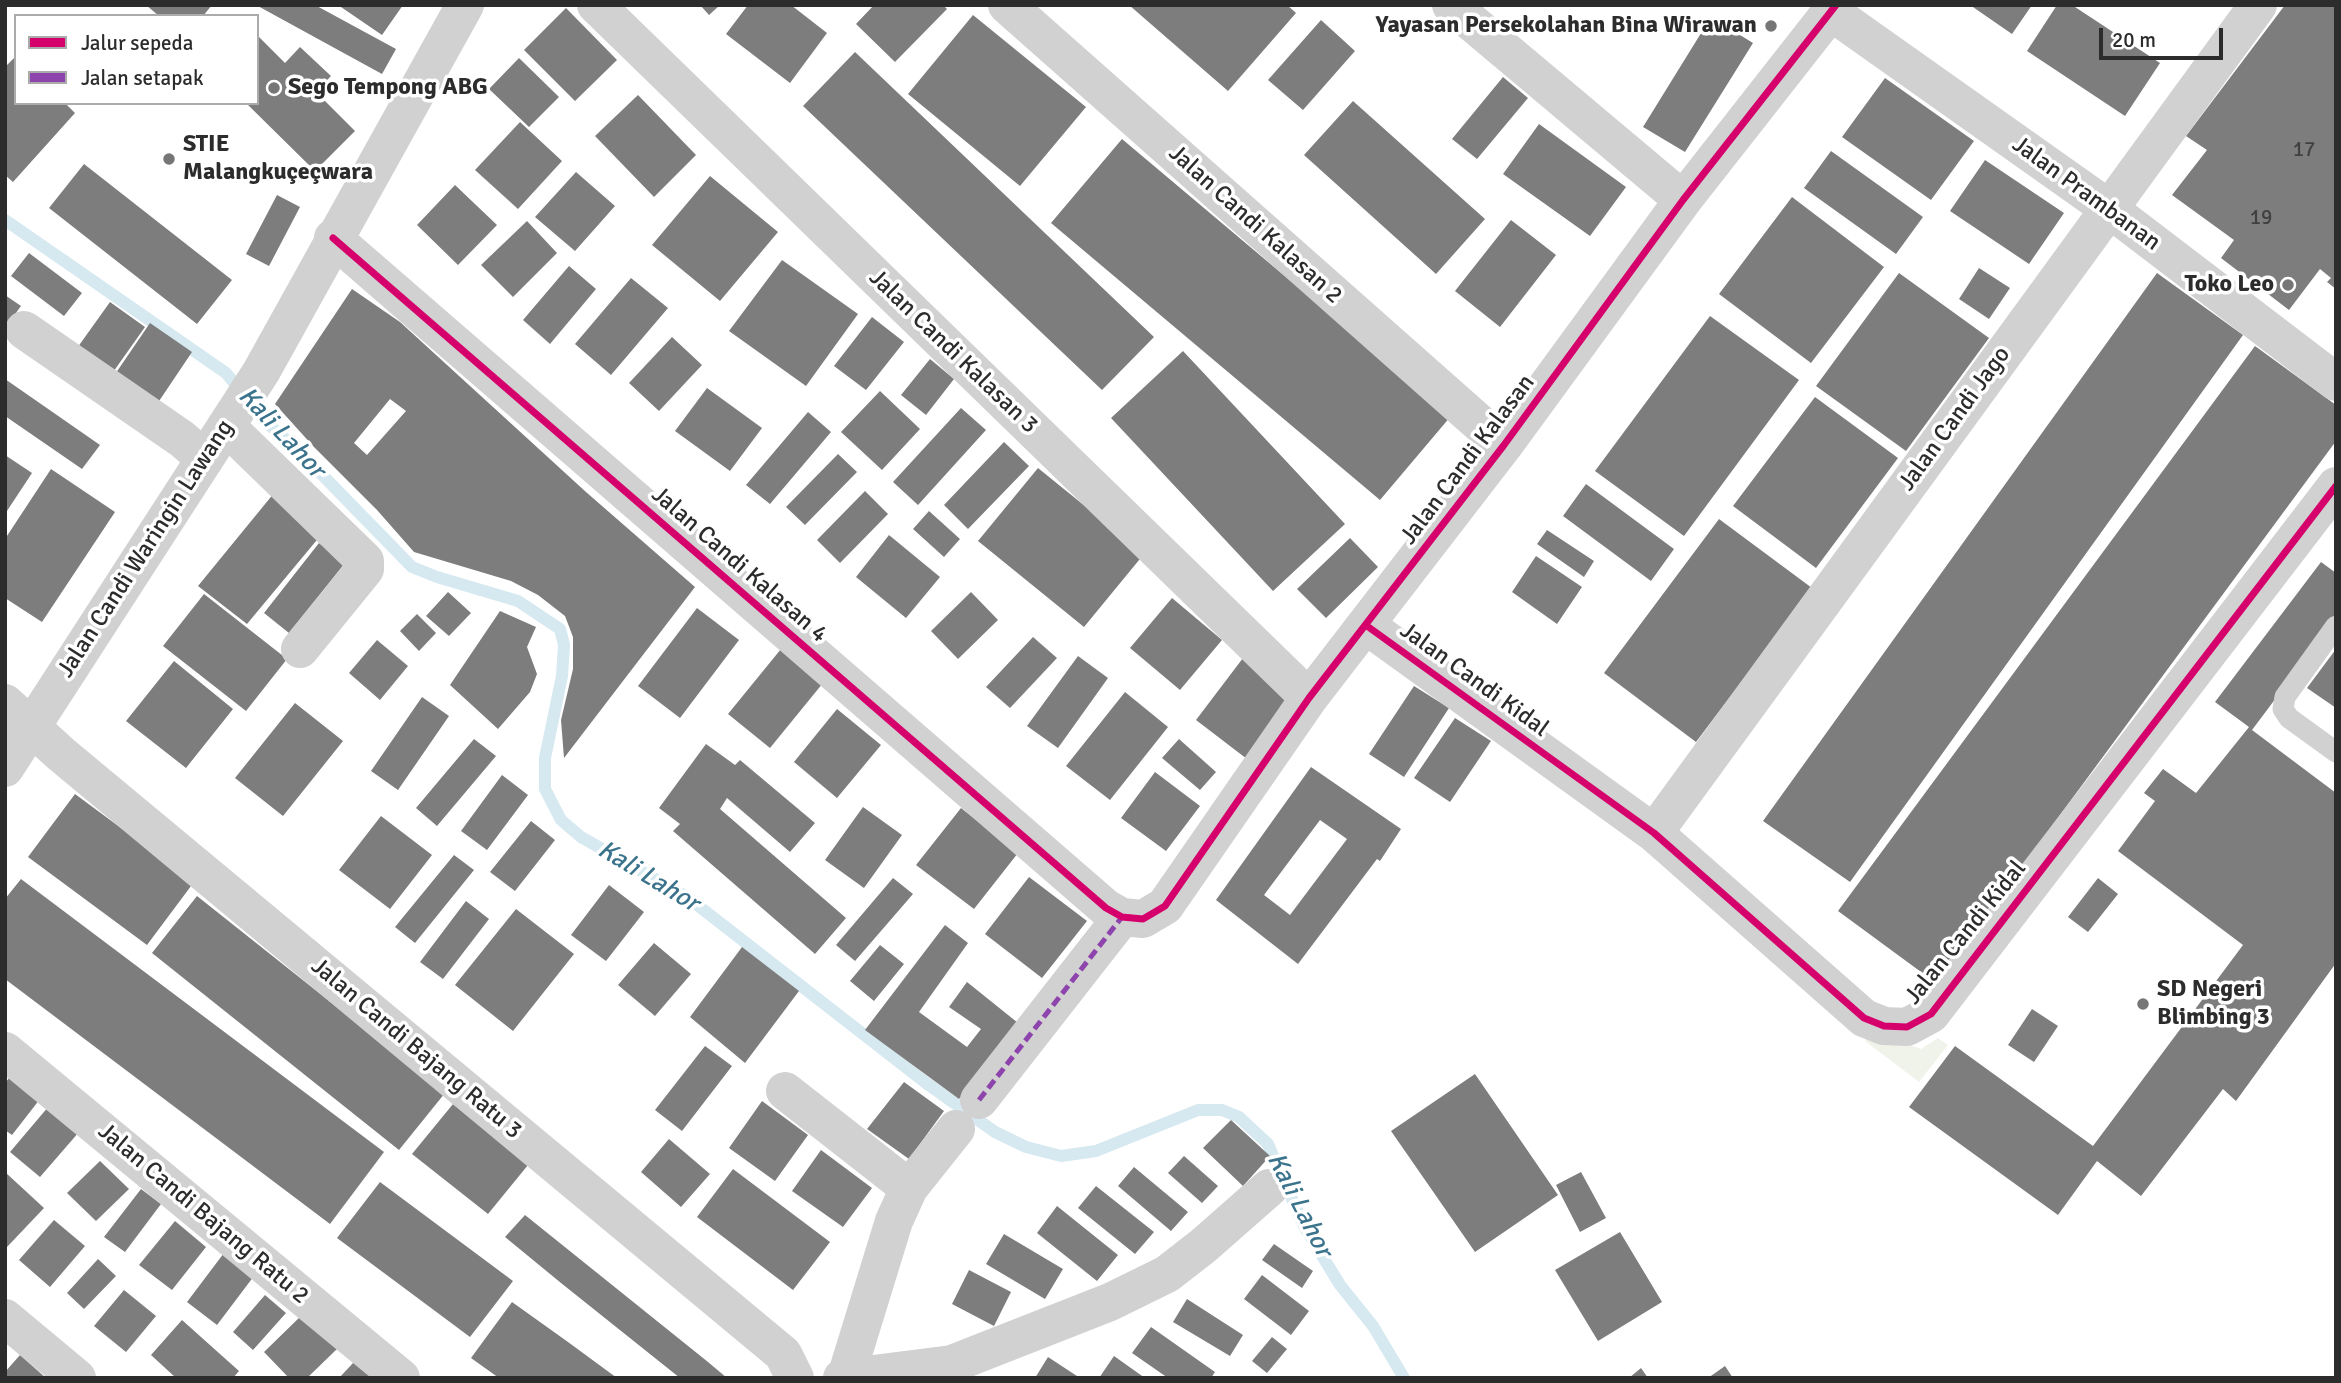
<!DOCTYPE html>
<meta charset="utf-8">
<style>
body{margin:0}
#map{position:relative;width:2341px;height:1383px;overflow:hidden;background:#fff;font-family:Signika,sans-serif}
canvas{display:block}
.frame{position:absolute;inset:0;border:7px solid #2c2c2c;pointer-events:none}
.legend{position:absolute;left:14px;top:14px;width:245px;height:91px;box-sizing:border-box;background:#fff;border:2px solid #ababab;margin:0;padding:9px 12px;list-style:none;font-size:21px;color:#2c2c2c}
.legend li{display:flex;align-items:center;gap:14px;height:35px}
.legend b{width:35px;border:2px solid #ababab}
.scale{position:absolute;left:2099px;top:28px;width:124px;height:32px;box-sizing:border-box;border:4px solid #2c2c2c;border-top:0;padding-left:9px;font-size:21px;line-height:24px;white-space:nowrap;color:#2c2c2c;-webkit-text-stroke:5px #fff;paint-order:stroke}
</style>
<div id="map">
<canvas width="2341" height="1383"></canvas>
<div class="frame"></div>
<ul class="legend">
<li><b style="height:9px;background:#d6006c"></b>Jalur sepeda</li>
<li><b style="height:9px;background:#8e44ad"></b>Jalan setapak</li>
</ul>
<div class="scale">20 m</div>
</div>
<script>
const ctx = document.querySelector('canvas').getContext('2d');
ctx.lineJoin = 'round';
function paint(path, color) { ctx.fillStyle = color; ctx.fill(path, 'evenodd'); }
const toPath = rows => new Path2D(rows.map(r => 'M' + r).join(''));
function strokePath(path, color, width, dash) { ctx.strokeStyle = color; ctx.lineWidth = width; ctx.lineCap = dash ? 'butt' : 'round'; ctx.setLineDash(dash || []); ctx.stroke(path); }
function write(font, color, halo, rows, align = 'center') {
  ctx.font = font + ' Signika,sans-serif'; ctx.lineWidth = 7; ctx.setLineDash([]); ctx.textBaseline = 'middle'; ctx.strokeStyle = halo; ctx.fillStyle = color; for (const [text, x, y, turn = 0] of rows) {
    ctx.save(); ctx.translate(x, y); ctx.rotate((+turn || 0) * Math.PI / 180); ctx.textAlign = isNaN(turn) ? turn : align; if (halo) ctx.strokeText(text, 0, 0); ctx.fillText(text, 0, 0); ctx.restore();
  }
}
paint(toPath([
 [1876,1027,1901,1042,1921,1049,1938,1038,1948,1045,1919,1082,1865,1041]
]), '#f0f3ea');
strokePath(toPath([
 [5,220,226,373,267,423,297,449,412,567,437,577,518,601,560,629,564,645,562,676,545,758,545,789,561,820,581,837,687,897,926,1083,995,1132,1026,1147,1061,1156,1096,1151,1198,1110,1222,1110,1239,1117,1268,1144,1304,1226,1340,1285,1373,1326,1404,1378]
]), '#d6e8f0', 12);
paint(toPath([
 [146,5,212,5,203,16,159,16],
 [256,5,315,5,396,49,382,74],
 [338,5,403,5,382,35],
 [700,5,720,5,709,15],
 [748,5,791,5,827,33,790,83,726,34],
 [874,5,943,5,947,9,895,62,856,24],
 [1129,5,1287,5,1296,13,1228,91],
 [1970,5,2032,5,2012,34],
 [2057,5,2072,5,2160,63,2125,116,2027,51],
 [2285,5,2336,5,2336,289,2327,282,2331,278,2320,269,2289,310,2221,258,2234,240,2172,195,2207,150,2186,136],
 [566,8,617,60,575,101,524,50],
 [973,15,1086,107,1020,186,908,94],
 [1711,17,1753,43,1685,152,1643,127],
 [1321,20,1355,51,1303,110,1268,80],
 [257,35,285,63,300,47,331,76,316,92,355,131,315,171,246,103,257,103],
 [855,52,1154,337,1102,390,803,106],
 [14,58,16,60,16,103,65,103,75,113,13,182,5,175,5,67],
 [519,58,559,97,529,127,489,89],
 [1503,77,1528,98,1477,159,1452,139],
 [1885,78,1974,141,1931,200,1842,137],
 [638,95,696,155,654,197,595,136],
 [1353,101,1485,219,1436,274,1304,155],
 [520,122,562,161,518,209,475,170],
 [1539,124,1626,187,1590,236,1503,174],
 [1122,139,1451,416,1380,500,1051,223],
 [1831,151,1923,217,1896,254,1804,188],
 [1985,160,2064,213,2029,264,1950,211],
 [84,164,232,280,197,324,49,208],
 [576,172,615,206,575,251,535,217],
 [710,176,778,232,720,301,652,245],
 [455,185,497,225,458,265,417,225],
 [277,195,300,207,269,266,246,254],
 [1792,197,1884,267,1811,363,1719,294],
 [1511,220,1556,255,1500,327,1455,291],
 [527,221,557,253,513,297,481,265],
 [29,253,82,293,64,316,11,276],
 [782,260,858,314,806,386,729,331],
 [569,266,596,289,550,344,523,320],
 [1979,268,2010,288,1989,319,1959,299],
 [1899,273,1989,338,1906,451,1816,386],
 [2157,273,2243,335,1850,882,1763,821],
 [631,278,668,308,611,375,575,344],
 [352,289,400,322,586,492,695,587,564,758,561,720,573,669,573,637,565,616,538,595,511,581,414,552,377,510,313,446,275,404],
 [390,399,406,411,367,455,354,443],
 [5,295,21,306,5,328],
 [110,302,145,327,111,375,75,351],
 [1710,316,1799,380,1684,536,1595,471],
 [872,317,904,342,866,390,834,366],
 [150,323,192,352,149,416,107,386],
 [672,337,702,365,659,411,629,383],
 [2255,346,2336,405,2336,441,1936,983,1838,911],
 [1183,351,1345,524,1273,591,1111,418],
 [930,359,954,379,926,415,901,395],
 [5,379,100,445,82,469,5,416],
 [707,388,762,428,730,471,675,431],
 [880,391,920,429,882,470,841,432],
 [1815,397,1898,458,1816,568,1733,506],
 [961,408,986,430,918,505,893,482],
 [808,412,831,432,770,504,746,485],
 [1004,442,1029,466,968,529,944,505],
 [838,454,857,472,805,525,786,507],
 [5,455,32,473,5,514],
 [1038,468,1144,554,1084,627,978,541],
 [51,469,115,512,42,622,5,598,5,539],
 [1586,484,1674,549,1651,581,1563,516],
 [279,487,326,529,247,624,198,586],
 [865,491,888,514,840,563,817,540],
 [929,511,960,539,944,557,913,529],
 [1719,519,1812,588,1696,742,1604,673],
 [1547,530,1594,561,1584,577,1537,544],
 [889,535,940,577,906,618,856,577],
 [1350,538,1378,567,1326,618,1297,589],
 [319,543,345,563,289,633,264,613],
 [1536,556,1582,587,1557,624,1512,592],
 [2321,562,2336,573,2336,618,2252,730,2336,793,2336,963,2236,1101,2223,1089,2141,1196,2097,1161,2058,1215,1909,1107,1955,1046,2093,1146,2243,945,2118,851,2155,801,2144,793,2163,769,2196,793,2249,727,2215,702],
 [448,592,471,613,449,636,426,616],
 [971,592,998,620,958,659,931,631],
 [204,594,287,659,246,711,163,646],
 [1172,598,1222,640,1180,690,1130,648],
 [697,608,739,640,680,718,638,686],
 [500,611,536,627,527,647,537,674,530,692,498,729,450,685],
 [417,614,436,633,419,651,400,631],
 [1033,637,1057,658,1010,708,986,687],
 [377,640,408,666,380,700,349,673],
 [781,649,823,683,770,748,728,714],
 [2336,649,2336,708,2307,688],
 [1078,656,1108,678,1058,748,1027,726],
 [1243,658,1295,697,1247,759,1196,720],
 [174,661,233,709,186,768,126,721],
 [1414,686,1449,708,1404,777,1369,754],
 [1125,692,1168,727,1110,800,1066,766],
 [422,697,449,716,398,790,371,771],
 [295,703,343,741,283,816,235,778],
 [837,709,881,745,837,798,794,762],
 [1455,718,1491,741,1450,802,1414,778],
 [474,739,496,756,437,826,416,808],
 [1179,739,1216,772,1200,790,1162,758],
 [706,744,735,765,740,760,815,823,790,852,727,798,720,809,846,918,815,954,673,831,680,824,659,808],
 [1311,767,1401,829,1380,861,1377,859,1298,964,1216,900],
 [1320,820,1347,839,1290,915,1264,895],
 [1155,772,1200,806,1166,851,1121,818],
 [502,775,528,795,487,850,461,831],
 [75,794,194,882,147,945,28,857],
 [863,807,902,835,864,888,825,860],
 [961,808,1018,853,974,909,916,865],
 [381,816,432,855,390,909,339,870],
 [531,821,555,840,515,891,490,872],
 [454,855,474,870,415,943,395,927],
 [1029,877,1087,921,1042,978,985,934],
 [893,878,913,894,855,961,836,945],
 [2098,878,2118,894,2088,932,2068,917],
 [21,879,384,1152,330,1224,5,979,5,899],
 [609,885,644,912,606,961,571,935],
 [197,896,445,1093,399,1150,152,953],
 [466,901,489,919,443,979,420,962],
 [516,909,574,954,513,1031,455,985],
 [945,925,968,943,919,1012,967,1047,981,1029,949,1007,967,982,1023,1027,959,1099,865,1030],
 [654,943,691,974,655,1016,618,985],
 [880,945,904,964,874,1001,850,981],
 [742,947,799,991,745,1063,690,1017],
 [2032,1009,2058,1026,2034,1062,2008,1045],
 [705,1046,732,1066,682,1131,655,1110],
 [1475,1074,1558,1195,1475,1252,1391,1131],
 [10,1077,40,1099,12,1135,5,1130,5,1083],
 [904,1082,944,1111,909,1159,867,1129],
 [762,1101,808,1135,775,1181,729,1148],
 [453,1104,528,1165,488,1214,412,1154],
 [49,1106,79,1132,40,1177,10,1152],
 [1231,1120,1270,1156,1243,1186,1203,1148],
 [669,1139,710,1174,681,1207,641,1172],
 [821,1150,872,1188,843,1227,792,1191],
 [1184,1156,1218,1186,1202,1203,1168,1173],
 [100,1161,129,1189,96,1221,67,1193],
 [1134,1167,1188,1212,1171,1231,1118,1186],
 [733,1169,830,1242,793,1290,697,1217],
 [5,1172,44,1208,7,1247,5,1245],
 [1581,1172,1606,1218,1580,1232,1556,1185],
 [380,1182,513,1281,470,1337,337,1238],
 [1096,1186,1154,1232,1135,1254,1078,1208],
 [141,1189,161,1204,125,1252,104,1237],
 [1057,1206,1118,1255,1097,1281,1037,1233],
 [525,1215,708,1362,727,1378,680,1378,561,1283,505,1237],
 [54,1220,85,1246,50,1287,19,1260],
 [175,1221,206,1247,172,1290,139,1265],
 [1620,1232,1662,1302,1598,1341,1555,1270],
 [1004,1234,1063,1269,1045,1299,986,1264],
 [1274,1244,1313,1271,1302,1288,1262,1260],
 [227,1249,257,1272,217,1325,187,1302],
 [98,1259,116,1276,84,1309,67,1293],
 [969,1270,1011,1292,994,1326,952,1304],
 [1262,1275,1309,1311,1291,1335,1244,1299],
 [124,1290,156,1316,126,1352,94,1326],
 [265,1295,286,1313,253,1350,233,1332],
 [1187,1299,1243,1335,1230,1356,1173,1322],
 [512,1302,568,1342,617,1378,499,1378,471,1358],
 [303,1314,337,1349,307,1378,289,1378,264,1352],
 [182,1320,239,1371,233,1378,176,1378,151,1355],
 [1151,1327,1215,1372,1211,1378,1168,1378,1132,1353],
 [1272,1337,1287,1349,1267,1373,1252,1361],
 [20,1355,46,1378,5,1378,5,1372],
 [1114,1356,1145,1378,1099,1378],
 [1048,1357,1080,1378,1035,1378],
 [354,1362,371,1376,369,1378,339,1378],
 [1725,1366,1733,1378,1708,1378],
 [1641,1368,1648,1378,1629,1378]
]), '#7d7d7d');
strokePath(toPath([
 [2336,626,2285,697,2283,709,2289,718,2336,752]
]), '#d1d1d1', 21);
strokePath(toPath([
 [596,5,1309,698],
 [1007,5,1504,445],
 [1451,5,1683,200],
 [1831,12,2108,208,2336,382],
 [333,238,1106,908,1122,917,1143,919,1165,906,1309,698,1504,445,1683,200,1836,5],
 [24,330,182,439,205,459],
 [226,426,365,561,365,569,300,649],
 [1367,626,1654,833,1864,1018,1884,1026,1907,1027,1931,1014,2336,486],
 [5,703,61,754,783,1354,795,1378],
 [5,768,261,372,465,5],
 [1654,833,2258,5],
 [5,1051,401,1378],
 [785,1091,909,1188],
 [979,1100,1122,917],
 [5,1318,77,1378],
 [846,1377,894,1221,909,1188,956,1129],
 [842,1378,952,1364,1110,1302,1167,1274,1203,1246,1269,1188]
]), '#d1d1d1', 38);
strokePath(toPath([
 [979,1100,1122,917]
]), '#8e44ad', 5, [10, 5]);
strokePath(toPath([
 [333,238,1106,908,1122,917,1143,919,1165,906,1309,698,1504,445,1683,200,1836,5],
 [1367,626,1654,833,1864,1018,1884,1026,1907,1027,1931,1014,2336,486]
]), '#d6006c', 7);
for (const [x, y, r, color] of [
 [1771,26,7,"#767676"],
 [274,88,7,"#767676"],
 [169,159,7,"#767676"],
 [2288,285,7,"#767676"],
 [2143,1004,7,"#767676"]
]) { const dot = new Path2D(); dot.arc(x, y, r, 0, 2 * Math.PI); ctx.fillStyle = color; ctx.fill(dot); strokePath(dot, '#fff', 2.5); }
write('21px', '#404040', null, [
 ["17",2304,150],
 ["19",2261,218]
]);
write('bold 24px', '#2c2c2c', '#fff', [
 ["Yayasan Persekolahan Bina Wirawan",1757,26,"right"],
 ["Sego Tempong ABG",288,88],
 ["STIE",183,145],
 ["Malangkuçeçwara",183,173],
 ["Toko Leo",2274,285,"right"],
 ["SD Negeri",2157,990],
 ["Blimbing 3",2157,1018]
], 'left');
write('24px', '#2c2c2c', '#fff', [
 ["Jalan Prambanan",2086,194,36],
 ["Jalan Candi Kalasan 2",1255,225,42],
 ["Jalan Candi Kalasan 3",953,352,44],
 ["Jalan Candi Jago",1955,419,-54],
 ["Jalan Candi Kalasan",1468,460,-53],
 ["Jalan Candi Waringin Lawang",146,549,-57],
 ["Jalan Candi Kalasan 4",739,565,41],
 ["Jalan Candi Kidal",1474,680,36],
 ["Jalan Candi Kidal",1966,933,-51],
 ["Jalan Candi Bajang Ratu 3",416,1049,40],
 ["Jalan Candi Bajang Ratu 2",203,1214,40]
]);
write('italic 26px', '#3b738c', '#fff', [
 ["Kali Lahor",281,433,47],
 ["Kali Lahor",648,877,31],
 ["Kali Lahor",1299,1205,63]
]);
</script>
